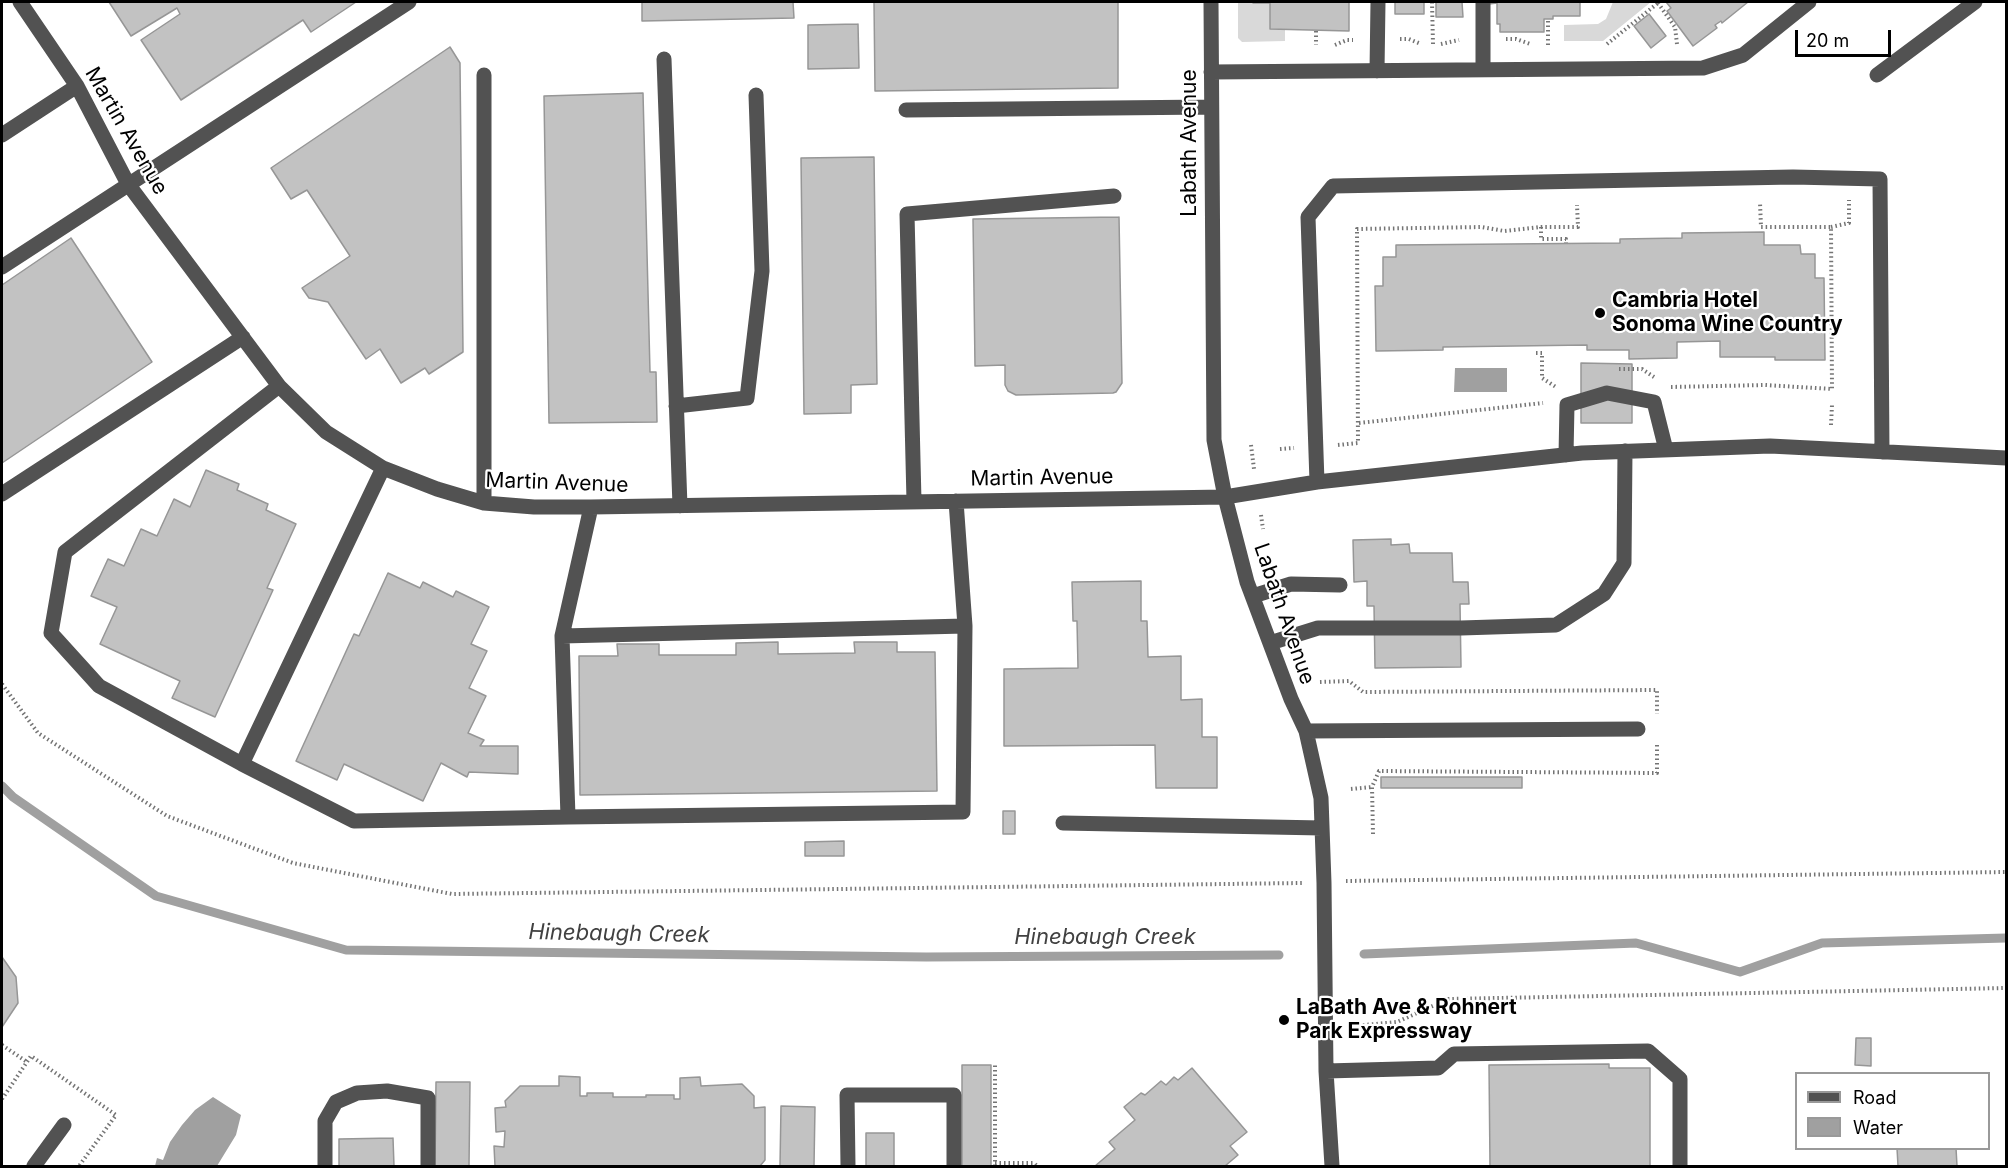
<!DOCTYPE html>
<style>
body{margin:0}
#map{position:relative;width:2008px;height:1168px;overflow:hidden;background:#fff;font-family:Inter,sans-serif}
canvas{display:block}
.frame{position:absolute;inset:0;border:3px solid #000;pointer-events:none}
.legend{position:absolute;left:1795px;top:1072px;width:195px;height:78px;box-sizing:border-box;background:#fff;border:2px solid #999;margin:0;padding:8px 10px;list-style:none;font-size:18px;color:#000}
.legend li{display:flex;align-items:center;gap:12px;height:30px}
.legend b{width:30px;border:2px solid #999}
.scale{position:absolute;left:1795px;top:30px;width:96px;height:27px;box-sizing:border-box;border:3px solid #000;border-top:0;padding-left:8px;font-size:18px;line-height:21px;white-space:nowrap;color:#000;-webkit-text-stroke:4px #fff;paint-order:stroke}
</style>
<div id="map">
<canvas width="2008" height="1168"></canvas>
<div class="frame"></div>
<ul class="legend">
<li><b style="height:8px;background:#525252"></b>Road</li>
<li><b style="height:16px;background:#a0a0a0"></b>Water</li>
</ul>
<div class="scale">20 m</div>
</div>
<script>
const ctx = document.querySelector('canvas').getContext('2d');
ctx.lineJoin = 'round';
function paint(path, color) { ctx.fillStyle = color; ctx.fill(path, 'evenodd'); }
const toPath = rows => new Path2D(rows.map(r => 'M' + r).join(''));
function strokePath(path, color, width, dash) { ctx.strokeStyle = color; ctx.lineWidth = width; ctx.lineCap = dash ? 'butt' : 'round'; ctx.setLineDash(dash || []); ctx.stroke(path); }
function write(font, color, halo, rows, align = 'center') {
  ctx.font = font + ' Inter,sans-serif'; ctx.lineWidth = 4.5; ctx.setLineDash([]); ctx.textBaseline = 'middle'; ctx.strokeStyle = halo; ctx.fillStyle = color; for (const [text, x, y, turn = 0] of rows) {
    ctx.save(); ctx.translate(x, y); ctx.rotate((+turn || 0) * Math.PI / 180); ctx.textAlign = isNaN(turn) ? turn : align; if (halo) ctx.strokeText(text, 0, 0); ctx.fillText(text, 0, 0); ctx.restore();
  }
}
paint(toPath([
 [1238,2,1270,3,1270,29,1285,29,1285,41,1242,42,1238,38],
 [1613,2,1651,2,1603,41,1564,41,1564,25,1598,24,1606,19]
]), '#d9d9d9');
paint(toPath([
 [1455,368,1507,368,1507,392,1454,392],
 [213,1097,241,1115,236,1135,217,1166,155,1166,157,1158,163,1160,170,1142,182,1125,195,1110]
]), '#a0a0a0');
strokePath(toPath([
 [2,786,13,797,156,896,346,950,926,957,1279,955],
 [1364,954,1636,943,1740,972,1822,943,2006,938]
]), '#a0a0a0', 9);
const building = toPath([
 [109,2,356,2,311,32,303,20,181,100,141,40,180,14,177,8,131,36,109,2],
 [642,2,793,2,794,18,642,21,642,2],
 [874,2,1118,2,1118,88,875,91,874,2],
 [1253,2,1351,2,1349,2,1349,31,1270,29,1270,3,1253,3,1253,2],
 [1395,2,1424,2,1424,14,1395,14,1395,2],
 [1436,2,1462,2,1463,17,1436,17,1436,2],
 [1489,2,1580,2,1580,16,1553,16,1553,19,1544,19,1544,32,1500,32,1500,24,1497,24,1497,3,1489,4,1489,2],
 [1666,2,1748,2,1722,23,1721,21,1715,25,1717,28,1693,46,1667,11,1671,8,1666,2],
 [1649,14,1666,36,1651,48,1634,26,1649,14],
 [858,24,859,68,808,69,808,25,858,24],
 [450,47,460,63,463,352,429,374,425,368,401,383,380,349,366,359,328,302,309,298,302,288,350,256,307,190,291,199,271,168,450,47],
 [643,93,650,372,656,372,657,422,549,423,544,96,643,93],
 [874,157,877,384,851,385,851,413,804,414,801,158,874,157],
 [1119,217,1122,383,1116,392,1113,393,1016,395,1008,391,1005,385,1005,365,975,366,973,219,1119,217],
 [1764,232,1764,245,1800,245,1801,254,1815,254,1815,278,1824,278,1825,360,1775,360,1775,357,1720,357,1720,341,1677,342,1677,358,1629,359,1629,350,1587,350,1587,345,1443,347,1443,350,1376,351,1375,286,1383,286,1383,257,1396,257,1396,245,1620,243,1620,239,1682,238,1682,233,1764,232],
 [71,238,152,362,2,463,2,285,71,238],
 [1581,363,1632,364,1632,423,1581,423,1581,363],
 [206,470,239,484,237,490,268,504,266,510,296,524,267,588,273,590,215,717,172,698,180,681,100,644,117,607,91,596,108,559,124,566,141,529,157,536,174,499,190,507,206,470],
 [1391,539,1391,545,1409,544,1410,553,1452,553,1453,582,1468,582,1469,604,1460,604,1461,667,1375,668,1374,606,1367,606,1367,581,1354,582,1353,540,1391,539],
 [388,573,420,588,423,582,453,597,456,591,489,607,471,644,487,651,469,688,486,696,468,733,484,740,480,746,518,746,518,774,469,772,467,777,441,763,423,801,344,764,337,780,296,761,354,634,359,636,388,573],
 [1141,581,1141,621,1147,621,1148,657,1181,656,1181,700,1202,699,1202,737,1217,737,1217,788,1156,788,1155,745,1004,746,1004,669,1078,668,1077,621,1073,621,1072,582,1141,581],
 [778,642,778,654,855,653,854,642,897,642,897,652,935,652,937,791,580,795,579,656,618,656,617,644,659,644,659,655,736,655,736,643,778,642],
 [1381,777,1522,777,1522,788,1381,788,1381,777],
 [1003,811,1015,811,1015,834,1003,834,1003,811],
 [844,841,844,856,805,856,805,842,844,841],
 [2,957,16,977,18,1003,2,1027,2,957],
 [1856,1038,1871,1038,1871,1066,1855,1065,1856,1038],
 [1609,1064,1609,1068,1650,1068,1650,1166,1490,1166,1489,1065,1609,1064],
 [962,1065,991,1065,991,1166,962,1166,962,1065],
 [1192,1068,1247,1132,1230,1146,1238,1155,1225,1166,1095,1166,1115,1149,1109,1142,1135,1120,1124,1107,1141,1093,1145,1095,1161,1081,1166,1085,1174,1077,1178,1080,1192,1068],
 [559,1076,580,1077,580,1096,587,1096,587,1093,613,1093,613,1097,646,1097,646,1095,674,1095,674,1099,680,1099,680,1078,700,1077,701,1086,742,1084,754,1096,754,1108,765,1107,765,1160,760,1166,495,1166,494,1146,504,1147,505,1131,496,1132,495,1108,506,1107,505,1101,520,1086,559,1086,559,1076],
 [436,1082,470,1082,469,1166,435,1166,436,1082],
 [781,1106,815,1107,814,1166,780,1166,781,1106],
 [866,1133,894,1133,894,1166,866,1166,866,1133],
 [393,1138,394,1166,339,1166,339,1139,393,1138],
 [1897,1148,1956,1148,1957,1166,1898,1166,1897,1148]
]);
paint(building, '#c2c2c2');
strokePath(building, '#969696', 1.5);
strokePath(toPath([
 [1432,2,1433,44],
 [1658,3,1675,27,1677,44],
 [1316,31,1316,45],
 [1400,39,1409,39,1421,44],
 [1506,39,1516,39,1530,44],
 [1441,44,1459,40],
 [1607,44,1658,3,1657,2],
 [1335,45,1347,40,1353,40],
 [1548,45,1548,19],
 [1541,227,1541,239,1566,239,1566,243],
 [1831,227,1849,223,1849,200],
 [1536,353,1542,353,1542,378,1556,387],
 [1619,369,1642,369,1654,377],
 [1671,387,1765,385,1832,389,1831,227,1761,227,1760,203,1759,203],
 [1359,423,1543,403],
 [1831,425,1832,405],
 [1251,445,1254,469],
 [1338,445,1358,443,1357,229,1482,227,1504,231,1541,227,1578,227,1577,205],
 [1280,449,1294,448],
 [1261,515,1263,529],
 [1320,682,1349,681,1363,692,1657,690,1657,714],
 [2,684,38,733,167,816,293,863,452,894,1302,883],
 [1351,789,1372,787],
 [1373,834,1372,787,1379,771,1657,773,1657,742],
 [1346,881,2006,872],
 [1354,1026,1397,1022,1448,999,2006,988],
 [2,1045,27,1062],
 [2,1099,31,1056,116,1115,79,1166],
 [995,1163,1034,1163,1037,1166],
 [995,1166,995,1064]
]), '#747474', 4, [1.5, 3]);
strokePath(toPath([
 [20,2,77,86,128,184,279,386,326,432,383,468,437,489,484,503,534,507,591,507,1225,497,1317,482,1582,453,1770,446,2006,458],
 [1211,2,1214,440,1225,497,1247,582,1291,699,1306,731,1321,798,1324,883,1326,1071,1332,1166],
 [664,59,680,506],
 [1483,70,1483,2],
 [1377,71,1378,2],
 [1211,72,1703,68,1743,55,1809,2],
 [484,75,484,503],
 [1877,75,1975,2],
 [906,110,1211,107],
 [2,135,77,86],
 [2,267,409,2],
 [676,406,747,398,762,271,756,95],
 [1566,455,1567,405,1607,393,1654,402,1666,450],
 [383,468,242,764,354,821,568,817,562,636,591,507],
 [1317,482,1308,217,1333,186,1793,177,1880,179,1882,452],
 [2,494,243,337],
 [914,501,907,214,1114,196],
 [1253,596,1291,584,1340,585],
 [562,636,965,626,956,501],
 [1270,643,1318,628,1461,628,1556,625,1604,594,1624,563,1625,451],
 [1306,731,1638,729],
 [242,764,99,686,51,633,65,552,279,386],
 [568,817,963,812,965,626],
 [1063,823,1322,828],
 [1326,1071,1438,1068,1454,1054,1648,1051,1680,1079,1680,1166],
 [34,1166,64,1125],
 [325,1166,325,1121,336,1102,357,1093,387,1091,428,1098,428,1166],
 [848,1166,847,1095,954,1095,954,1166]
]), '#525252', 15);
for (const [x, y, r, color] of [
 [1600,313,6,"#000"],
 [1284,1020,6,"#000"]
]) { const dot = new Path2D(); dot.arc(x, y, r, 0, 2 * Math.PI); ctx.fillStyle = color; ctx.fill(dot); strokePath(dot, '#fff', 2); }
write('21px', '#000', '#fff', [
 ["Martin Avenue",126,131,60],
 ["Labath Avenue",1190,143,-90],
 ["Martin Avenue",1042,478,-1],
 ["Martin Avenue",557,483,2],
 ["Labath Avenue",1284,614,71]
]);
write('bold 21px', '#000', '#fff', [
 ["Cambria Hotel",1612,301],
 ["Sonoma Wine Country",1612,325],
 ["LaBath Ave & Rohnert",1296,1008],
 ["Park Expressway",1296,1032]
], 'left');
write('italic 22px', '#414141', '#fff', [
 ["Hinebaugh Creek",619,934,1],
 ["Hinebaugh Creek",1105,937]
]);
</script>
